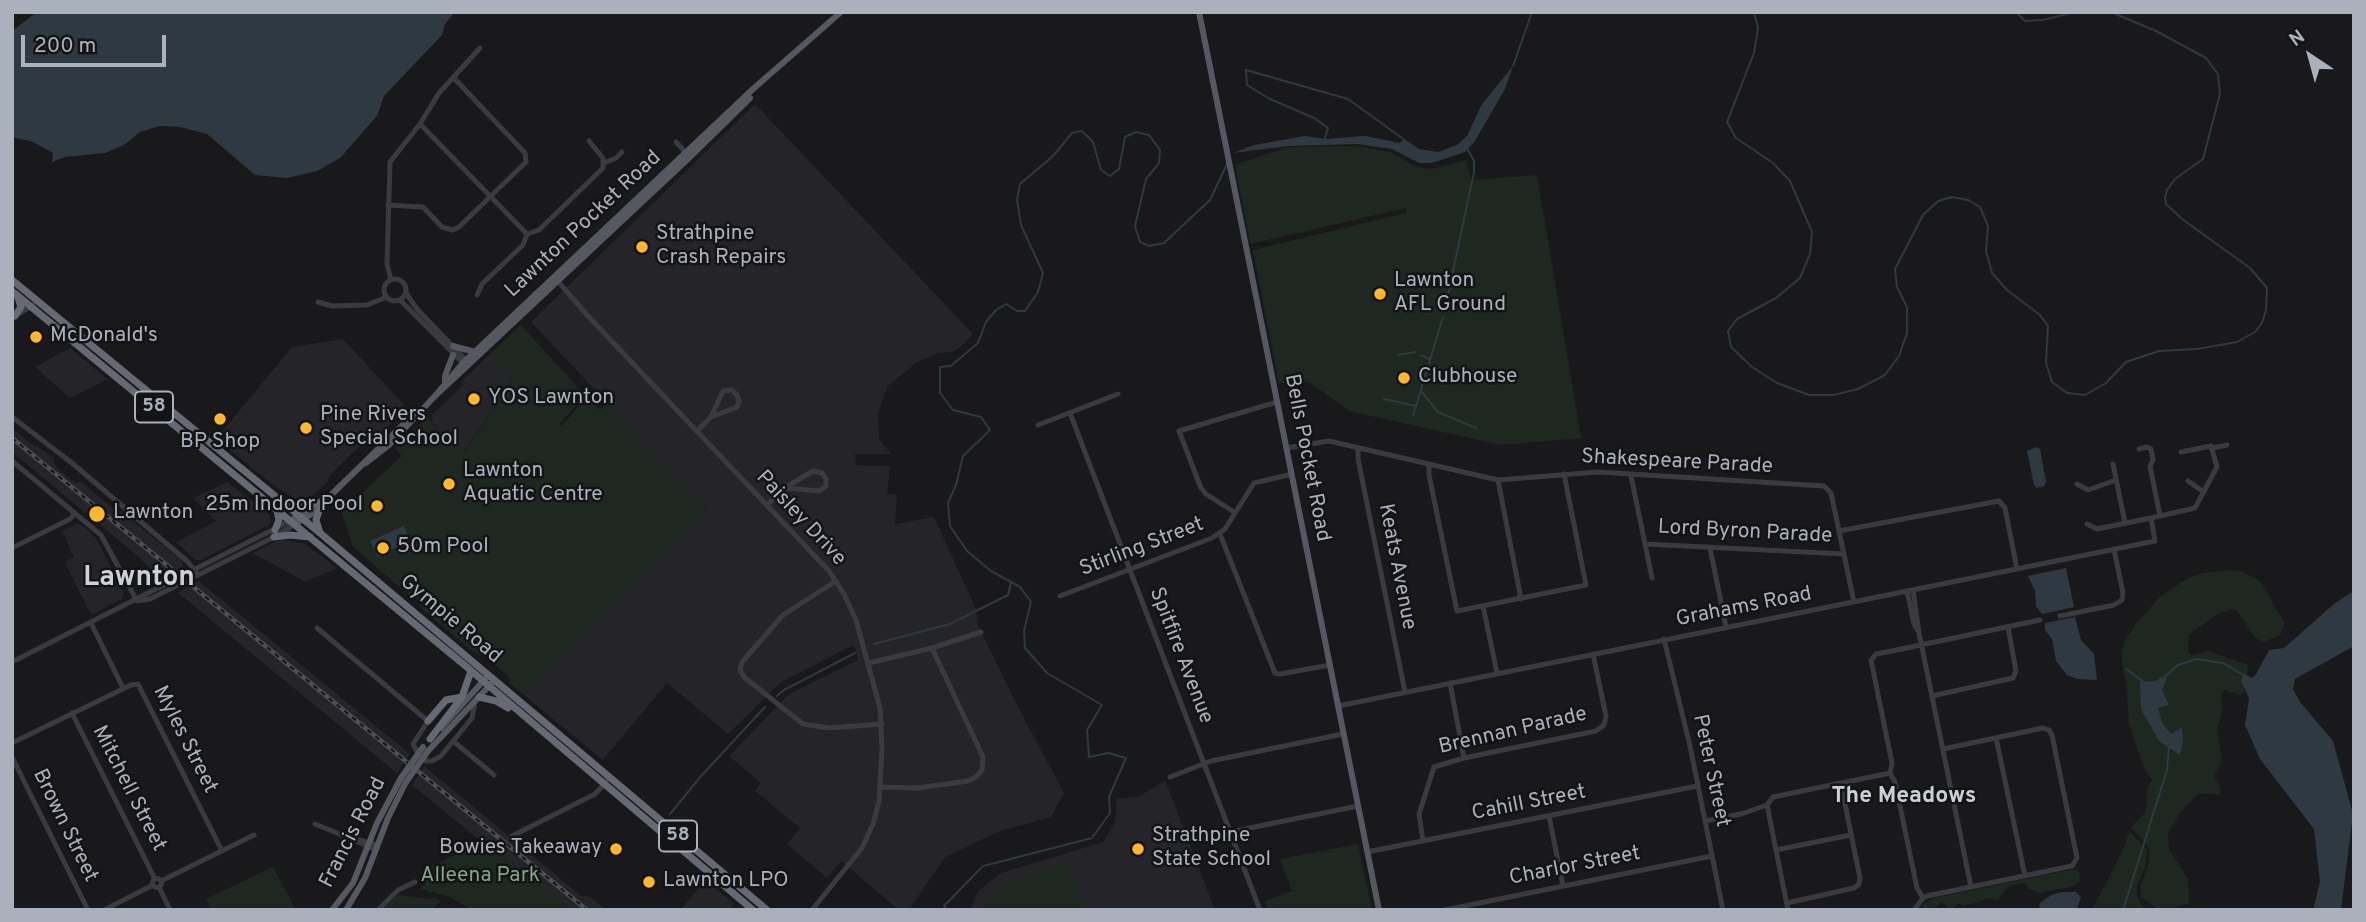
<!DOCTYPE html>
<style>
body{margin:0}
#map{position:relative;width:2366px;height:922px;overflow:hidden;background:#19191c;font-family:Overpass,sans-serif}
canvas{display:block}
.frame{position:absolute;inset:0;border:14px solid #abb1bc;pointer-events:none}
.north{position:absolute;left:2275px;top:21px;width:70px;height:70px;-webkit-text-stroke:5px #141417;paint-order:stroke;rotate:324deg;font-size:19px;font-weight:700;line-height:28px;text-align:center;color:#abb1bc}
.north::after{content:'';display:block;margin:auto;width:24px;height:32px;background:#abb1bc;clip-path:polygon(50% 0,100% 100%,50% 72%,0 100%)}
.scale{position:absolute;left:21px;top:35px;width:145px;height:32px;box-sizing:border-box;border:4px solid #abb1bc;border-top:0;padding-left:9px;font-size:21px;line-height:24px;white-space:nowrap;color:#abb1bc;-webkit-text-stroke:5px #141417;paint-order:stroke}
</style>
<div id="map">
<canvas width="2366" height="922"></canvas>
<div class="frame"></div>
<div class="north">N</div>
<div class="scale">200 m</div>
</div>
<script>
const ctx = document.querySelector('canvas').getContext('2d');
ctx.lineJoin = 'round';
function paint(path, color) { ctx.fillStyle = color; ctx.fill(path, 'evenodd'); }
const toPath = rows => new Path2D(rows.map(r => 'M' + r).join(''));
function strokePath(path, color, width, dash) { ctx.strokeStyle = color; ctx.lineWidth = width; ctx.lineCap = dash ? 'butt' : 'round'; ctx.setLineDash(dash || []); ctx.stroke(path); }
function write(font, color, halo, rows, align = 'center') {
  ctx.font = font + ' Overpass,sans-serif'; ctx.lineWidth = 5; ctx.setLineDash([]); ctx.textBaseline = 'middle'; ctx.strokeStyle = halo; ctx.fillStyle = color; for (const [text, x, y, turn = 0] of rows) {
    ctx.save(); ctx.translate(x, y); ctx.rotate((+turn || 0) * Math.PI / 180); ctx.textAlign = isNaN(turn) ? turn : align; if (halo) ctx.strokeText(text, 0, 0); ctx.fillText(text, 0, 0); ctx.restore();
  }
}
paint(toPath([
 [755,104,973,334,963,345,953,352,938,353,917,362,888,386,878,412,879,439,891,454,855,454,856,465,890,466,887,494,897,495,895,524,934,517,976,609,978,625,1017,705,1064,793,1051,817,1000,831,945,857,909,910,899,910,841,861,827,878,787,844,800,828,755,791,761,783,729,756,789,694,858,660,854,645,781,682,728,734,667,683,603,760,524,695,708,510,531,322],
 [343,339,407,408,370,444,359,447,330,475,327,483,312,496,302,499,294,498,275,486,216,439,292,347],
 [70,348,107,379,70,398,35,367],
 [489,355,513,379,462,454,433,423,431,416,463,385,461,382],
 [12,428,34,446,37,446,54,458,54,463,57,468,75,483,81,482,114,509,119,510,182,561,183,568,161,580,139,557,12,452],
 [228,482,269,514,271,524,201,560,196,560,176,542,216,521,193,498],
 [76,524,83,526,96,538,124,594,122,599,91,615,65,562,74,557,62,531],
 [285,540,305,544,337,568,306,582,252,553,277,541],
 [199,581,410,754,397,773,177,592],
 [424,766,580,895,590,897,606,910,570,910,488,842,482,842,412,785],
 [1165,780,1215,910,970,910,978,891,1001,873,1103,842,1115,822,1117,799,1140,796],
 [705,880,734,904,729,910,681,910]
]), '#252529');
paint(toPath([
 [1357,146,1390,152,1416,167,1432,169,1466,160,1471,180,1537,175,1581,438,1501,445,1349,411,1309,382,1279,383,1253,250,1406,213,1406,208,1250,244,1235,165,1289,147],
 [521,325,581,391,581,400,559,424,561,426,586,399,591,400,600,410,607,403,708,510,524,695,510,683,509,677,488,659,471,650,423,610,416,598,411,597,353,547,340,507,364,491,402,456,395,448,427,417,463,454,513,379,489,355],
 [2230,570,2241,571,2260,581,2285,624,2280,635,2264,642,2255,638,2237,610,2231,609,2214,616,2189,635,2188,652,2192,655,2208,651,2248,665,2244,692,2240,695,2224,690,2221,695,2222,711,2217,729,2222,761,2214,776,2221,790,2220,795,2204,793,2197,795,2180,813,2168,834,2169,850,2188,879,2189,903,2167,910,2159,910,2141,897,2140,887,2148,866,2150,849,2131,827,2146,812,2147,790,2152,780,2142,763,2129,724,2126,681,2122,665,2122,650,2125,640,2139,620,2161,596,2188,578,2203,573],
 [2130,831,2147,850,2145,868,2137,885,2137,896,2142,906,2150,910,2092,910,2119,858],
 [488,841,553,895,570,910,473,910,448,896,420,889,426,883,426,876,422,871,482,842],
 [1358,844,1372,910,1297,910,1291,908,1268,910,1265,901,1292,891,1280,859],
 [1064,863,1085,910,981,910,982,905,1004,882],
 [273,867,296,910,211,910,206,899],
 [2075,869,2079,871,2080,881,2074,886,2039,893,2031,889,2028,890,2026,883,2018,884,2009,886,1998,900,1985,898,1983,901,1963,906,1959,903,1953,908,1947,907,1943,902,1939,903,1934,910,1924,910,1922,905,1934,898],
 [397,895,426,899,437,898,440,902,431,910,382,910]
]), '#1f2820');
paint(toPath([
 [37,12,455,12,445,24,442,35,384,96,377,116,340,158,317,171,287,178,255,175,207,134,180,127,160,126,140,132,124,145,105,153,65,157,52,162,53,153,33,142,12,137,12,31],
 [1513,66,1505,89,1475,141,1465,152,1432,163,1419,163,1392,149,1357,144,1289,146,1233,153,1254,145,1305,136,1325,139,1365,136,1400,143,1403,140,1400,136,1419,149,1438,152,1457,145,1467,136,1482,104],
 [2036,447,2040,449,2046,482,2044,486,2037,488,2034,485,2027,451],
 [404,526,410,540,378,557,370,541],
 [2066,568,2074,607,2042,614,2036,606,2035,591,2028,576],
 [2354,591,2354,646,2295,679,2293,689,2300,702,2333,741,2353,814,2341,910,2313,910,2320,882,2314,829,2260,759,2245,725,2249,698,2241,681,2244,673,2251,678,2255,676,2269,650,2284,648,2335,603],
 [2075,617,2081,640,2094,654,2097,680,2077,679,2067,675,2056,661,2052,639,2045,630,2045,623],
 [2161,677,2167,678,2162,690,2169,705,2158,708,2162,723,2171,734,2182,727,2183,742,2180,755,2159,741,2141,709,2140,682,2157,681],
 [2062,892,2076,892,2081,897,2077,909,2042,910,2039,906,2041,902,2051,895]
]), '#2e3941');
strokePath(toPath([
 [1754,12,1758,28,1754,53,1727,122,1736,138,1773,163,1790,181,1812,232,1810,254,1800,278,1776,298,1737,319,1728,331,1731,347,1752,367,1777,383,1809,395,1834,395,1858,389,1885,375,1899,356,1907,333,1907,307,1897,287,1895,269,1923,215,1938,201,1952,197,1968,200,1980,207,1988,226,1986,251,1992,273,2007,290,2040,315,2048,326,2046,363,2052,382,2067,393,2085,395,2106,383,2126,362,2159,351,2197,349,2237,342,2255,332,2262,323,2266,310,2267,288,2250,268,2182,219,2166,204,2165,198,2167,190,2175,179,2203,159,2220,94,2218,74,2206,58,2156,31,2111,12],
 [2016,12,2025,21,2043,20,2075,12],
 [1513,66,1532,12],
 [1324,141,1328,128,1314,118,1268,98,1247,85,1246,70,1348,99,1402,138],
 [1445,309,1474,172,1474,161,1468,150],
 [1398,355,1415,352],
 [1421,355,1430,359],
 [1421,391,1438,412,1476,428],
 [1384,399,1416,406,1443,317],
 [1413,415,1416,406],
 [874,644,950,624,1008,595,1011,583],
 [2126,669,2145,683],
 [2163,678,2178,665,2196,659,2223,663,2243,675],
 [777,696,784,690,855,653],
 [670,814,702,775,765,707],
 [947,910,944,906,983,866,1092,838,1110,813,1109,797,1126,758,1108,753,1089,757,1087,730,1102,705,1047,673,1025,648,1024,631,1031,602,1020,587,991,571,967,551,950,526,948,503,956,485,963,456,990,430,981,417,953,410,940,393,940,367,951,366,978,343,986,322,996,310,1006,304,1017,311,1025,311,1038,292,1043,273,1021,225,1017,200,1020,184,1053,156,1072,133,1082,131,1093,142,1101,170,1110,176,1119,169,1125,137,1136,132,1149,135,1160,150,1159,163,1146,179,1135,226,1140,242,1149,246,1164,243,1210,200,1227,164],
 [2123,910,2167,770,2169,746]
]), '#2e3941', 2);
strokePath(toPath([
 [420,124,527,234,539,230,603,168,603,158,589,141],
 [676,142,688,155],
 [604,163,616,158,622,152],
 [388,205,423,207,442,227,453,230,459,227,526,162,525,153,453,77],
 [556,279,588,316,829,571,844,594,856,620,880,708,882,750,879,801,873,824,862,848,812,910],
 '384 290a11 11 0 1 1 22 0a11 11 0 1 1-22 0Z',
 [391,280,387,264,390,162,420,124,439,93,480,48],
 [406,293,417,309,467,361],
 [477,295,482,284,523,245,527,234],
 [400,300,465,365],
 [318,302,332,306,367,305,387,297],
 [15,316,33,305],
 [1070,413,1260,910],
 [12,417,72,463,188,562,198,575],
 [1038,425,1118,394],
 [697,431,711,417,723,391,732,390,737,395,739,401,737,407,711,417],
 [1286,448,1329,441,1498,480,1598,472,1824,486,1831,493,1854,602],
 [1358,448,1358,459,1405,692],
 [2213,448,2227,445],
 [2139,449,2147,447,2151,449,2153,460,2150,466,2160,516],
 [12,461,101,535,137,601],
 [1429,464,1429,475,1457,611,1586,585,1564,474],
 [2113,464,2125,523],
 [1631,476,1652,578],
 [1498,480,1521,599],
 [2188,481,2204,492],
 [2077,484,2088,490,2116,480],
 [767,505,775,497,791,484,813,471,822,473,826,479,826,486,819,491,786,488],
 [1234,512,1206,494,1201,488,1179,431,1277,402],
 [2087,524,2097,529,2151,518],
 [1839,531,1999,501,2005,508,2017,569],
 [1220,534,1275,673,1280,674,1330,665],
 [1645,544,1844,554],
 [12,548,70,519,75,513],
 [1710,548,1726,627],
 [836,581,783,615,742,662,740,670,744,677,803,724,829,728,882,724],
 [1913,590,1919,633,1971,887],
 [1907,591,1914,624,1918,631],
 [1060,596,1212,538,1225,529,1254,483,1292,474],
 [137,601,150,599,274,537,295,524],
 [1483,606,1497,673],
 [2060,616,2114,605,2122,600,2123,593,2114,549],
 [91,623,123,688],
 [317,628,428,721,413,744,419,755,426,761,432,761,441,756,472,718,475,702],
 [1664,639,1690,746,1723,910],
 [12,662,290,521],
 [869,663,932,648,981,632],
 [1450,683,1464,758],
 [1932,696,2013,678,2016,671,2008,627],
 [1338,706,2155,541,2151,518,2195,508,2217,467,2211,446,2181,452],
 [72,713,155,879],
 [1996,738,2025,876],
 [453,741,494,775],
 [12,743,131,685,138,684,222,851],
 [12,757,88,910],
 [1170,777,1211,761,1343,734],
 [880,787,917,788,968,781,976,777,982,770,983,757,932,648],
 [1767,805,1788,910],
 [1549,816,1563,886],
 [1705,821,1741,814,1767,805,1773,797,1890,773],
 [315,824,347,837,378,845],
 [1230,832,1358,806],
 [512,836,595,794,606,782],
 [347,837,376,850],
 [1423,841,1419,814,1434,767,1464,758,1596,731,1604,725,1606,716,1593,654],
 [1776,850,1851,835],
 [1367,852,1697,786],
 '152.5 883a4.5 4.5 0 1 1 9 0a4.5 4.5 0 1 1-9 0Z',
 [161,881,254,835],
 [159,887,170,910],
 [1923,898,1917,888,1895,782,1890,773,1892,763,1871,660,1876,654,1887,652,2040,620],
 [1787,903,1854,888,1859,884,1860,878,1841,784],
 [104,910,153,885],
 [378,910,398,890,415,882],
 [1445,910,1712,856],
 [1914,910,1923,898,1927,896,2072,866,2077,858,2052,735,2049,730,2043,728,1943,749]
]), '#3a3b41', 5);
strokePath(toPath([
 [1199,12,1379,910],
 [453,346,475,352],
 [445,381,445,376,453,355],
 [435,396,463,363,753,89,841,12],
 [366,463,389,445,435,396,690,157,750,98],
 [290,521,332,494,410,418],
 [295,524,315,512,327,498],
 [441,728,485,679],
 [428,751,491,684],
 [332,910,353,883,377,823,401,778],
 [346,910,365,878,388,818,406,782]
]), '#565861', 6);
strokePath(toPath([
 [12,280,320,533,767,910],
 [12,291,462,663,753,910],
 [15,316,21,307,17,295],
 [285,502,300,506,317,503],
 [320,508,316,520,320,533],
 [275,530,279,520,277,511],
 [274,537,290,535,310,537],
 [479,697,496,701,508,708],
 [428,721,446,700,462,697],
 [430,739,462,697,471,671]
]), '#666973', 7);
const rail = toPath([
 [12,438,587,910]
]);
strokePath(rail, '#4d4f56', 4.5);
strokePath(rail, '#141417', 2, [5]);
strokePath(toPath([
 [401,778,423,747],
 [406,782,428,751]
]), '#565861', 6);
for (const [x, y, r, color] of [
 [642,247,7,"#ffb72e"],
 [1380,294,7,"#ffb72e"],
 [36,337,7,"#ffb72e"],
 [1404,378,7,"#ffb72e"],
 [474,399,7,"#ffb72e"],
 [220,419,7,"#ffb72e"],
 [306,428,7,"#ffb72e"],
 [449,484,7,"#ffb72e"],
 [377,506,7,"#ffb72e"],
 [97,514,9,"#ffb72e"],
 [383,548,7,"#ffb72e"],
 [616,849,7,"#ffb72e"],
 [1138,849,7,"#ffb72e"],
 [649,882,7,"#ffb72e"]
]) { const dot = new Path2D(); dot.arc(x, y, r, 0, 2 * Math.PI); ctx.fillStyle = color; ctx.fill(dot); strokePath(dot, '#141417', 2.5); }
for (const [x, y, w] of [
 [154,407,38],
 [678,836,38]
]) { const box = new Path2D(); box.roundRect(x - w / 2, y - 15.5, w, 31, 5); ctx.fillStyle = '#141417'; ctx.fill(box); strokePath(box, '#abb1bc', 2); }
write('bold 19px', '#abb1bc', null, [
 ["58",154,407],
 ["58",678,836]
]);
write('21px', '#abb1bc', '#141417', [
 ["Lawnton Pocket Road",584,225,-43],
 ["Bells Pocket Road",1306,458,79],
 ["Shakespeare Parade",1677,463,3],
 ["Paisley Drive",800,519,47],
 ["Lord Byron Parade",1745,533,3],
 ["Stirling Street",1142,548,-21],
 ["Keats Avenue",1396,567,79],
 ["Grahams Road",1744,608,-11],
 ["Gympie Road",450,620,40],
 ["Spitfire Avenue",1180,656,69],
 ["Brennan Parade",1513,732,-13],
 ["Myles Street",184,740,63],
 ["Peter Street",1710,771,78],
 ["Mitchell Street",128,789,63],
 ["Cahill Street",1529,804,-11],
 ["Brown Street",64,826,64],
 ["Francis Road",354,833,-63],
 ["Charlor Street",1575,867,-11]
]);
write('21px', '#abb1bc', '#141417', [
 ["Strathpine",656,235],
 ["Crash Repairs",656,259],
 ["Lawnton",1394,282],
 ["AFL Ground",1394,306],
 ["McDonald's",50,337],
 ["Clubhouse",1418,378],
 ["YOS Lawnton",488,399],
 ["Pine Rivers",320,416],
 ["Special School",320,440],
 ["BP Shop",220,443,"center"],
 ["Lawnton",463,472],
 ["Aquatic Centre",463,496],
 ["25m Indoor Pool",363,506,"right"],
 ["Lawnton",113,514],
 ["50m Pool",397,548],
 ["Strathpine",1152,837],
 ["State School",1152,861],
 ["Bowies Takeaway",602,849,"right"],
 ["Lawnton LPO",663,882]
], 'left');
write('21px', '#81a883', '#141417', [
 ["Alleena Park",480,877]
]);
write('bold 23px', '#ccd0d8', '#141417', [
 ["The Meadows",1904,797]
]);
write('bold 28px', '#ccd0d8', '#141417', [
 ["Lawnton",139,579]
]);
</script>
